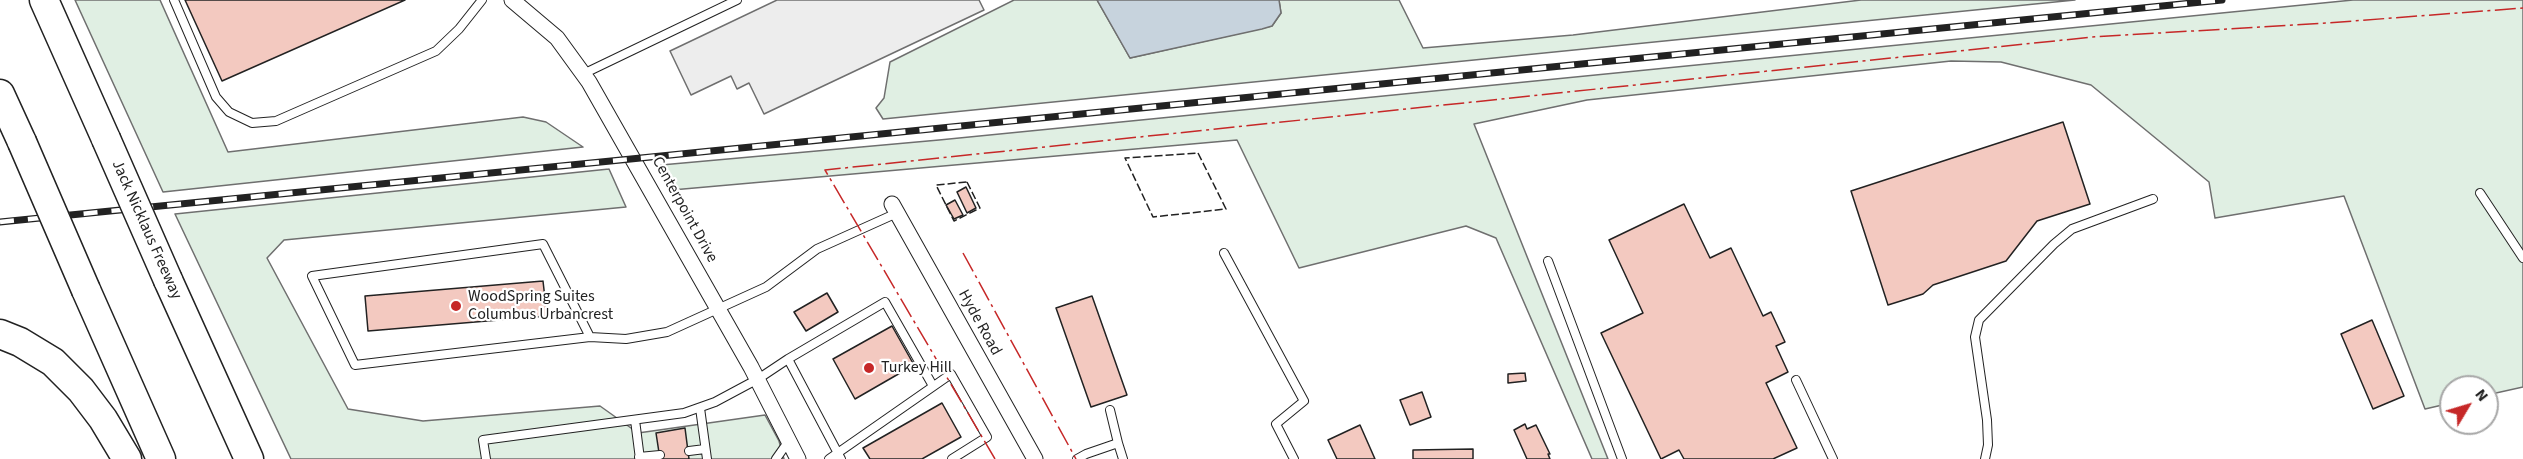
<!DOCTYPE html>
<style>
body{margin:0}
#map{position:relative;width:2523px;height:459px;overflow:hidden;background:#fff;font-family:"Source Sans 3",sans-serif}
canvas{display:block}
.north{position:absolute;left:2439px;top:375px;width:60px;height:60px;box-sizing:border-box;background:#fff;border:2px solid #a7a7a7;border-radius:50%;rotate:52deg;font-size:16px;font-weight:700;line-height:24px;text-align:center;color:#222}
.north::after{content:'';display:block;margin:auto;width:21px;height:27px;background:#c62828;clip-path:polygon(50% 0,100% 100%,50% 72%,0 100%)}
</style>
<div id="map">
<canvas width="2523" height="459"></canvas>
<div class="north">N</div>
</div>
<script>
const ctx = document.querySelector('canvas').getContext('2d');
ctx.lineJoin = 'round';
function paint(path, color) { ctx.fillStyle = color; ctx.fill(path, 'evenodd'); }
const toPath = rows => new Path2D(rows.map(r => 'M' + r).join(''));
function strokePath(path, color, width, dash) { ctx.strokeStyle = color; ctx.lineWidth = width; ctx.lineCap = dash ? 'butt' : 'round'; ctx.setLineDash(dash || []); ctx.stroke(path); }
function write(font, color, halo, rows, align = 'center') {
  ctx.font = font + ' "Source Sans 3",sans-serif'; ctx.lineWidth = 4.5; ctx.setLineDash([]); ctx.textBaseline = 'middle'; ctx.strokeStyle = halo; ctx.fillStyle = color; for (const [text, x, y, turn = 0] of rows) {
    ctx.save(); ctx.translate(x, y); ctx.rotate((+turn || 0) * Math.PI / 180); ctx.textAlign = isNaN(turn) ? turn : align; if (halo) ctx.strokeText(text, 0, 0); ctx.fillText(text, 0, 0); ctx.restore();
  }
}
const green = toPath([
 [75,0,160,0,228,152,523,117,546,122,583,147,163,192,75,0],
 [1014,0,1097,0,1130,58,1272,26,1281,13,1279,0,1399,0,1423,48,1573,35,1861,0,2075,0,883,119,876,108,884,98,890,62,1014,0],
 [2353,0,2523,0,2523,387,2487,395,2487,387,2451,387,2451,403,2425,409,2344,196,2215,218,2209,182,2091,85,2001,62,1951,61,1587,100,1474,124,1608,459,1592,459,1496,238,1466,226,1299,268,1237,140,672,190,661,165,939,140,2353,0],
 [609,169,626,207,284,240,267,258,348,409,423,421,600,406,638,433,765,415,779,441,784,459,291,459,175,214,609,169]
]);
paint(green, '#e0efe3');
strokePath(green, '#6f6f6f', 1.5);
const parking = toPath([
 [777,0,979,0,984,10,764,114,749,83,737,89,731,76,691,95,670,51,777,0]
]);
paint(parking, '#ededed');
strokePath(parking, '#6f6f6f', 1.5);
const water = toPath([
 [1097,0,1279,0,1281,13,1272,26,1262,29,1130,58,1097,0]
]);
paint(water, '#c7d3dd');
strokePath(water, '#6f6f6f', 1.5);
const building = toPath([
 [185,0,405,0,222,81,185,0],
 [2063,122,2090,204,2037,221,2006,261,1933,285,1923,294,1888,305,1851,191,2063,122],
 [966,187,976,208,967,213,957,192,966,187],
 [955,200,963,215,954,219,946,205,955,200],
 [1684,204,1710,258,1731,248,1763,316,1771,312,1785,342,1776,346,1788,372,1766,383,1797,448,1773,459,1684,459,1679,450,1661,459,1601,333,1643,313,1609,240,1684,204],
 [543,281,547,316,368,331,365,296,543,281],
 [827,293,838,312,806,331,794,312,827,293],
 [1092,296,1127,395,1091,407,1056,308,1092,296],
 [2372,320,2404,396,2373,409,2341,334,2372,320],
 [892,326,914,365,855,399,833,359,892,326],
 [1525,373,1526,381,1508,383,1508,374,1525,373],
 [1422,392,1431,417,1410,425,1400,400,1422,392],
 [942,403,961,437,922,459,870,459,863,448,942,403],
 [1525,424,1527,429,1536,425,1550,454,1548,454,1550,459,1527,459,1514,430,1525,424],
 [1360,425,1375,459,1337,459,1328,440,1360,425],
 [685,428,689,459,660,459,656,433,685,428],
 [1473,449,1473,459,1413,459,1413,450,1473,449]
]);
paint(building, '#f3c9c0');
strokePath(building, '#222', 1.5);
const lane = toPath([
 [174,0,216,97,229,112,252,123,276,121,436,51,459,29,482,0],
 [583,74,737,0],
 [2480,193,2523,258],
 [1224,253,1304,401,1276,424,1294,459],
 [1548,261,1622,459],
 [590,337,355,365,312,276,543,244,590,337,626,339,667,332,766,287,817,249,897,213],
 [1796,380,1833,459],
 [700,408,707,459],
 [635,420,640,459],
 [1118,443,1123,459],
 [689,451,705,449],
 [639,457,660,455],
 [486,459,483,440,684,413,715,402,758,379,788,359],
 [776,459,788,442],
 [829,459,951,374,987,437,952,459],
 [841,459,788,359,885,302,933,386],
 [1077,459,1086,454,1118,443,1110,410],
 [1985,459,1988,445,1987,420,1975,337,1979,320,2054,244,2072,229,2153,199]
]);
const street = toPath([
 [512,0,557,38,589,82,751,367,798,459],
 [892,204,1035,459]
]);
const highway = toPath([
 [44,0,106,139],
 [0,94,22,142],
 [168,280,249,459],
 [86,290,161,459],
 [0,334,20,342,53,362,81,390,103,419,127,459]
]);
strokePath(lane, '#222', 10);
strokePath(street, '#222', 17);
strokePath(highway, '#222', 31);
strokePath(lane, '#fff', 8);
strokePath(street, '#fff', 15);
strokePath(highway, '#fff', 28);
const rail = toPath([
 [0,222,2222,0]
]);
strokePath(rail, '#222', 7);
strokePath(rail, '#fff', 4.5, [14]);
const highwayBridge = toPath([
 [106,139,168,280],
 [22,142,86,290]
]);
strokePath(highwayBridge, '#222', 31, []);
strokePath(highwayBridge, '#fff', 28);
strokePath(toPath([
 [1198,153,1226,209,1153,217,1125,158,1198,153],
 [967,182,980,208,954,221,936,185,967,182]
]), '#222', 1.5, [8, 3]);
strokePath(toPath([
 [963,253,1076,459],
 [995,459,825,170,2092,37,2327,23,2523,8]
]), '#c62828', 1.5, [21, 4.5, 3, 4.5]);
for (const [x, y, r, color] of [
 [456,306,6,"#c62828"],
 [869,368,6,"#c62828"]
]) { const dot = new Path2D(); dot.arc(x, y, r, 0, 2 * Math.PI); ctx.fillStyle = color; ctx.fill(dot); strokePath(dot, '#fff', 2); }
write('16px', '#222', '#fff', [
 ["Centerpoint Drive",684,210,61],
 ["Jack Nicklaus Freeway",146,230,66],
 ["Hyde Road",979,323,61]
]);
write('16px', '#222', '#fff', [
 ["WoodSpring Suites",468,297],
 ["Columbus Urbancrest",468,315],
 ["Turkey Hill",881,368]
], 'left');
</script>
